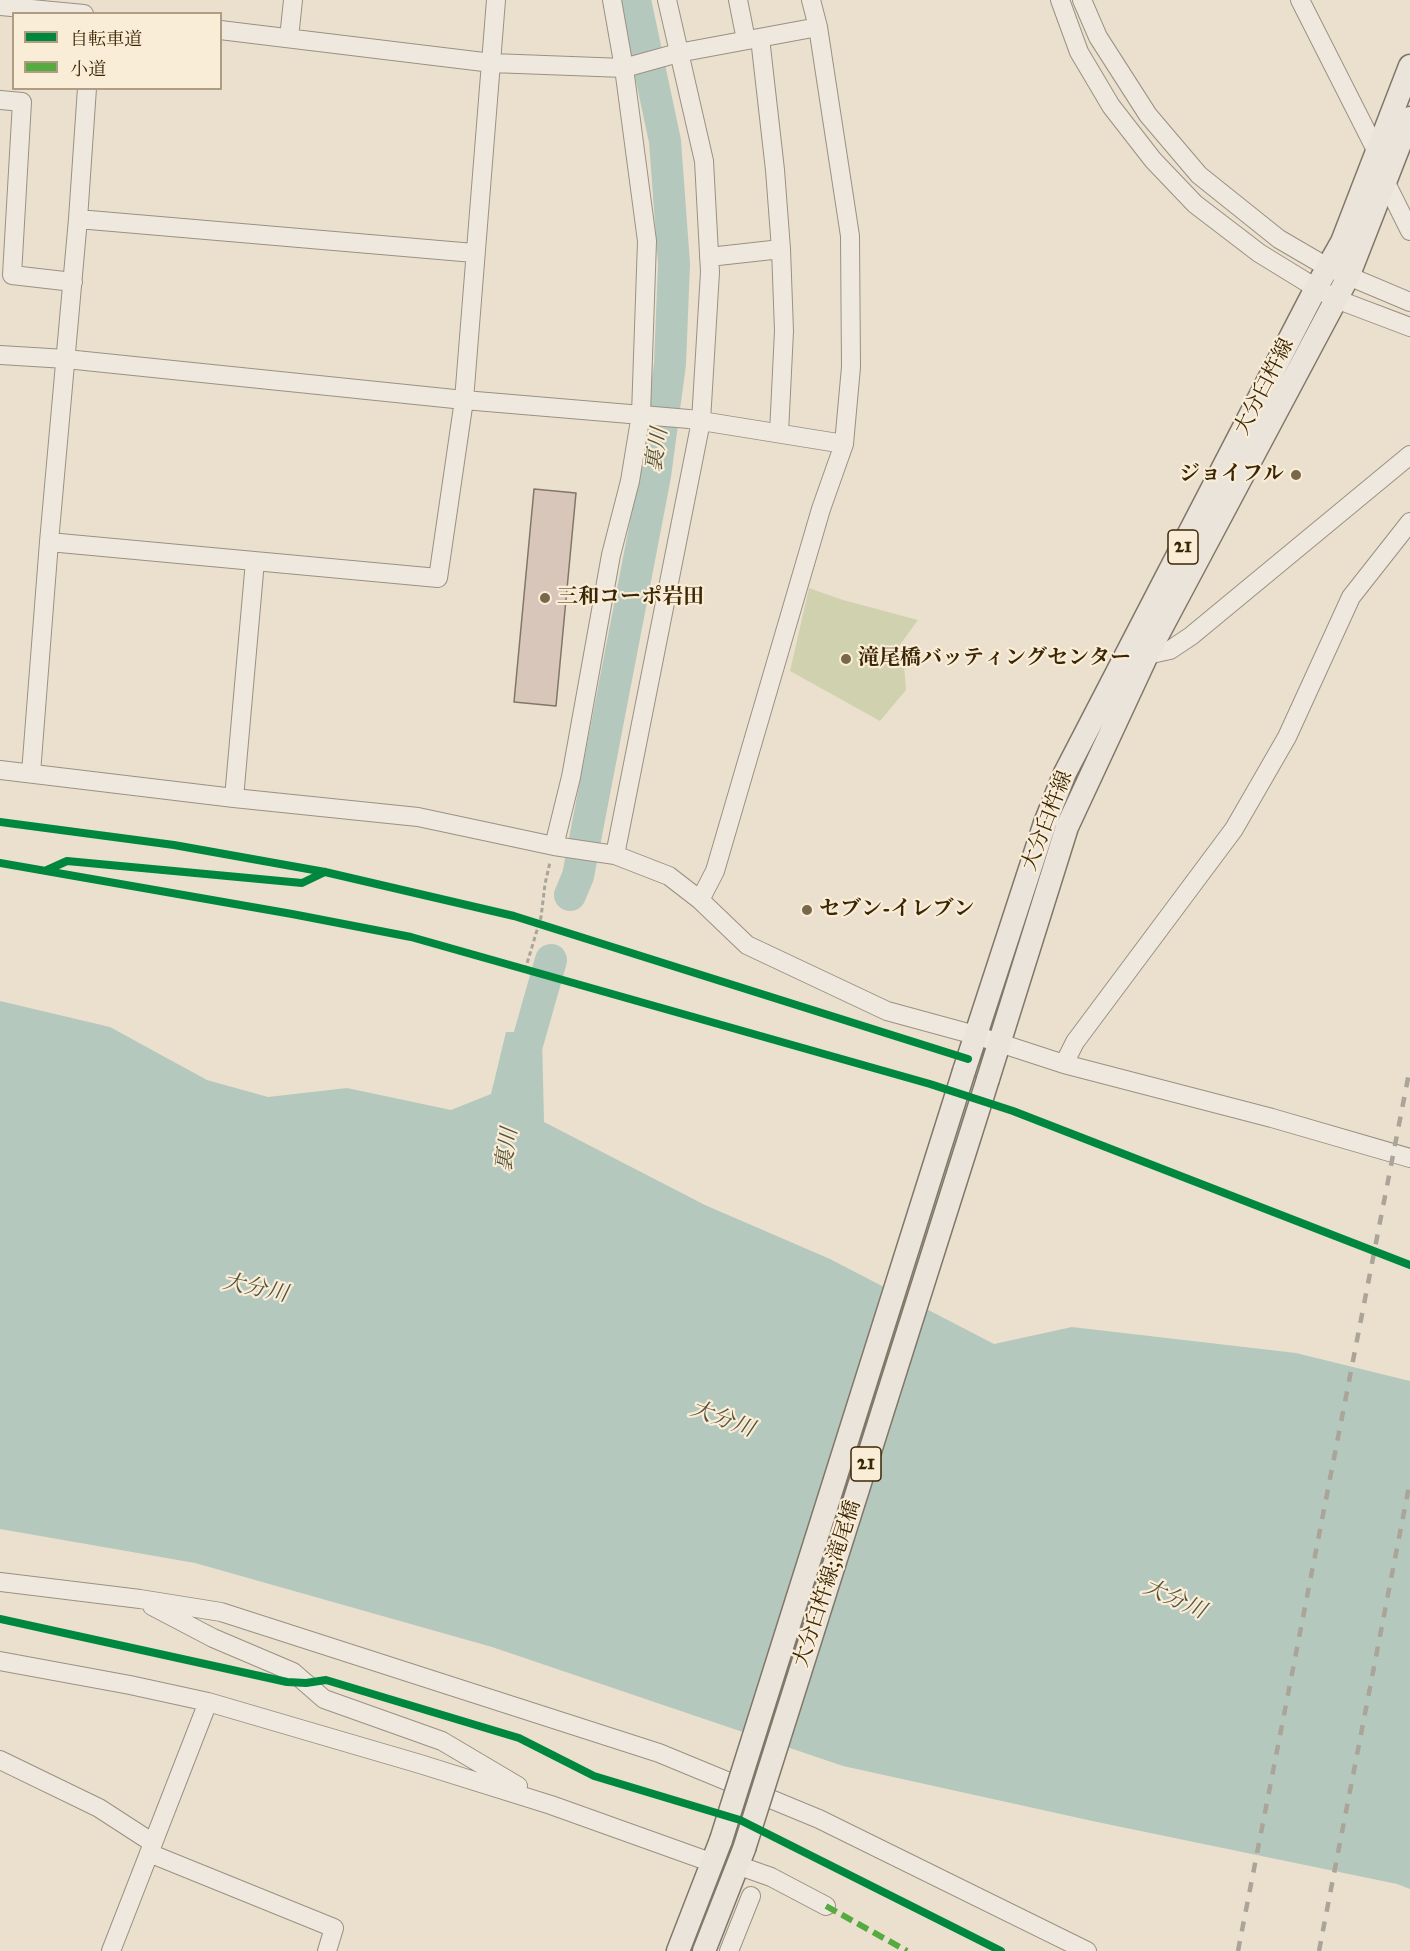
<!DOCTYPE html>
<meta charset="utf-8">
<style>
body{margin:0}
#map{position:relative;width:1410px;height:1951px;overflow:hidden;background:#ebe0ce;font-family:"IM FELL Great Primer","Noto Serif JP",serif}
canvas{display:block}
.legend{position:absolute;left:12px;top:12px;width:210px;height:78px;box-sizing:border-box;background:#faedd7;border:2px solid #ae9d82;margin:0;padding:8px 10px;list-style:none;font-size:18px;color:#3b2603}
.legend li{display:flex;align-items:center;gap:12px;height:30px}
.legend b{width:30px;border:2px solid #ae9d82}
</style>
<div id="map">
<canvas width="1410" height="1951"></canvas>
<ul class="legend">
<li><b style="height:8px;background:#00873e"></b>自転車道</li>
<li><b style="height:8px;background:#55aa40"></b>小道</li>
</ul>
</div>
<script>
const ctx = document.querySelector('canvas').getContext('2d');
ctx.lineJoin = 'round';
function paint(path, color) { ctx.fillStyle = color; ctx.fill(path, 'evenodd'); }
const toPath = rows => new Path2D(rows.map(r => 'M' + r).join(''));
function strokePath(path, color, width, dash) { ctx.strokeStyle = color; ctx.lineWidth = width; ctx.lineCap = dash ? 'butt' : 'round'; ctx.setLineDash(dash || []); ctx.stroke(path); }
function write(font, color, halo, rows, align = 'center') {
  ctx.font = font + ' "IM FELL Great Primer","Noto Serif JP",serif'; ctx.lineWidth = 4.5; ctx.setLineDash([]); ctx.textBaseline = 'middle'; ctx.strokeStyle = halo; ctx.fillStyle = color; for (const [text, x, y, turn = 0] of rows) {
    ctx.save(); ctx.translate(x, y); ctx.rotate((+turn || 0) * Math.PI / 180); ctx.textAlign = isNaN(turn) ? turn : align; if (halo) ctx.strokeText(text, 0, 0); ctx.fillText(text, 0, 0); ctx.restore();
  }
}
paint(toPath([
 [809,588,843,600,918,620,894,653,904,665,906,690,880,721,790,671]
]), '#d0d1af');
paint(toPath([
 [0,1001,110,1027,207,1080,268,1097,347,1088,451,1110,491,1094,506,1032,519,1032,542,1037,544,1122,705,1205,830,1259,994,1344,1072,1327,1296,1353,1410,1381,1410,1889,1397,1884,1097,1822,843,1766,492,1647,195,1563,0,1529]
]), '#b5c8be');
strokePath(toPath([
 [570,895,578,876,655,476,670,364,674,264,665,141,635,0],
 [518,1076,551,960]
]), '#b5c8be', 32);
const building = toPath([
 [534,489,576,493,556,706,514,702,534,489]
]);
paint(building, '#d8c6bb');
strokePath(building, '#807768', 1.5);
const minor = toPath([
 [738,0,746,40],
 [1060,0,1079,52,1111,106,1153,160,1195,204,1259,253,1316,288,1336,299,1410,327],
 [1082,0,1098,37,1148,115,1199,175,1279,239,1327,267,1410,302],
 [1300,0,1377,152],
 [0,6,84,14],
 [220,30,492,63,624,68,678,53,818,27],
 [289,38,293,0],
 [760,38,775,170,781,249,784,331,779,433],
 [0,100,22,102,12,275,73,282],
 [1385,181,1410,231],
 [78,219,474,253],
 [709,257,781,249],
 [0,355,66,359,464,400,689,419,844,444],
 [49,542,438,578,464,400,496,0],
 [1147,655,1170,650,1191,636,1410,455],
 [0,770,234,798,418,817,554,846,615,855,669,876,700,900,747,945,887,1011,975,1035,1064,1064,1272,1118,1410,1158],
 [31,773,49,542,78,219,87,88],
 [234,798,255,561],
 [554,846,571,777,611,555,630,481,641,414,647,241,624,68,612,0],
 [615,855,701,421,710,272,704,161,667,0],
 [700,900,715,871,821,509,844,444,851,367,850,236,818,27,811,0],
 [1064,1064,1075,1042,1234,829,1287,737,1351,597,1410,522],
 [0,1582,140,1599,221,1612,659,1753,819,1819,1087,1951],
 [152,1606,213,1638,293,1672,324,1699,442,1741,518,1786],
 [0,1661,130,1685,208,1702,420,1764,551,1805,713,1863],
 [0,1760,99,1808,153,1843],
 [149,1853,334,1928,327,1951],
 [737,1865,771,1877,826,1906],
 [111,1951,208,1702],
 [729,1951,751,1896]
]);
const major = toPath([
 [964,1071,1045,823,1065,773,1316,288,1342,242,1410,66],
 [988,1079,1067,827,1147,655,1348,277,1410,118],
 [678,1951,721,1840],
 [704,1951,744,1849]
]);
strokePath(minor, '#9a9182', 20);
strokePath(major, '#807768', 25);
strokePath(toPath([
 [525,970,541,917,545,884,550,862]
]), '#aba499', 3, [4.5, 3]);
strokePath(minor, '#eee8df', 18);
strokePath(major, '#ebe4da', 22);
strokePath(toPath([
 [1238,1951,1410,1068],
 [1319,1951,1410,1481]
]), '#aba499', 4.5, [10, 10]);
const majorBridge = toPath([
 [721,1840,964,1071],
 [744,1849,988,1079]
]);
strokePath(majorBridge, '#807768', 25, []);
strokePath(majorBridge, '#ebe4da', 22);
strokePath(toPath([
 [826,1906,907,1951]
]), '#55aa40', 6, [12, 6]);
strokePath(toPath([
 [0,822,174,845,325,872,514,916,968,1059],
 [0,863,292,914,411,937,930,1084,1013,1111,1410,1265],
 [47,870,67,861,302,883,325,872],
 [0,1619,287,1682,306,1683,326,1680,519,1738,594,1776,740,1820,1001,1951]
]), '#00873e', 8);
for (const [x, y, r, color] of [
 [1296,475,6,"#79674a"],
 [545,598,6,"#79674a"],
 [846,659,6,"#79674a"],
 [807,910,6,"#79674a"]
]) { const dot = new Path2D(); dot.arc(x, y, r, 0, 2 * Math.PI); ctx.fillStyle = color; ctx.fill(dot); strokePath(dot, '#faedd7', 2); }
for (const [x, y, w] of [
 [1183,547,30],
 [866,1464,30]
]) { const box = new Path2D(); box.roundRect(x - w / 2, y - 17, w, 34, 4.5); ctx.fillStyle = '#faedd7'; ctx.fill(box); strokePath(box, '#3b2603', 1.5); }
write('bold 20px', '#3b2603', null, [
 ["21",1183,547],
 ["21",866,1464]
]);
write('21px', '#3b2603', '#faedd7', [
 ["大分臼杵線",1265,387,-63],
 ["大分臼杵線",1048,821,-69],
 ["大分臼杵線;滝尾橋",828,1584,-72]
]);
write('bold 21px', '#3b2603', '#faedd7', [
 ["ジョイフル",1284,475,"right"],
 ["三和コーポ岩田",557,598],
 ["滝尾橋バッティングセンター",858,659],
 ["セブン-イレブン",819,910]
], 'left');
write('italic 22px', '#595439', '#faedd7', [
 ["裏川",658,450,-82],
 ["裏川",508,1150,-82],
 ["大分川",255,1289,12],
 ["大分川",722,1420,20],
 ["大分川",1174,1600,24]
]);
</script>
